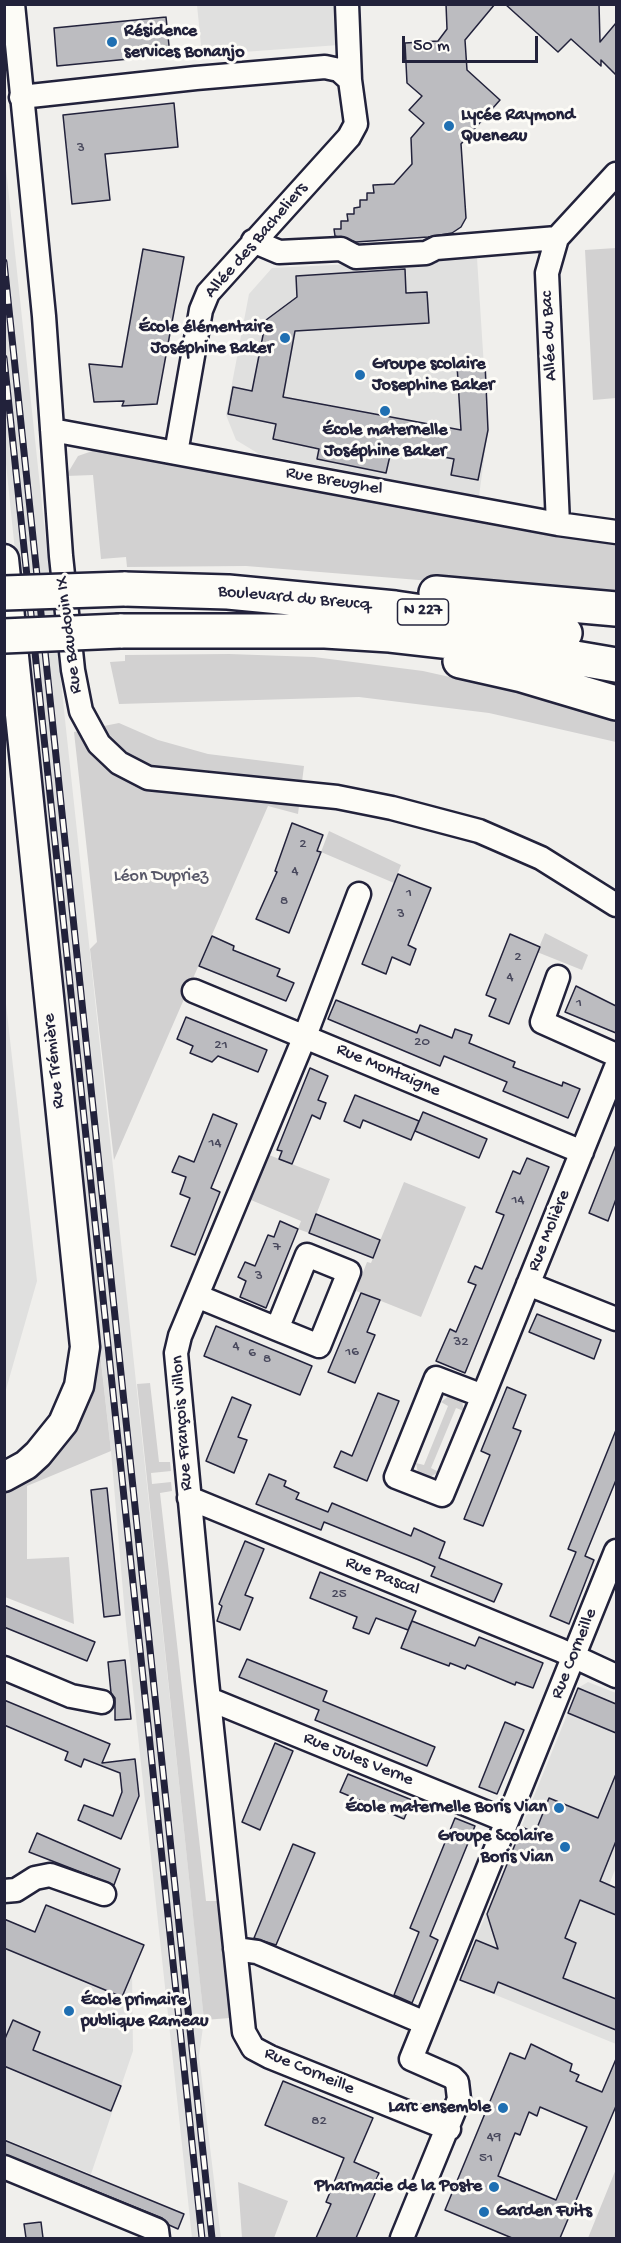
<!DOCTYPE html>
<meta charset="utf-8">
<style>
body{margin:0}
#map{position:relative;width:621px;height:2243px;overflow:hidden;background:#f0efec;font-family:"Gochi Hand",sans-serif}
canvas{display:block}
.frame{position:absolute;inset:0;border:6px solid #22223b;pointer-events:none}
.scale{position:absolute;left:402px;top:36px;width:136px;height:27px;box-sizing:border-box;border:3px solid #22223b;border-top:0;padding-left:8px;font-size:18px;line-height:21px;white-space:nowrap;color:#22223b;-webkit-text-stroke:4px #fdfcf7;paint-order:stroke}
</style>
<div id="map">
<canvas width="621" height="2243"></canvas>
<div class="frame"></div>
<div class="scale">50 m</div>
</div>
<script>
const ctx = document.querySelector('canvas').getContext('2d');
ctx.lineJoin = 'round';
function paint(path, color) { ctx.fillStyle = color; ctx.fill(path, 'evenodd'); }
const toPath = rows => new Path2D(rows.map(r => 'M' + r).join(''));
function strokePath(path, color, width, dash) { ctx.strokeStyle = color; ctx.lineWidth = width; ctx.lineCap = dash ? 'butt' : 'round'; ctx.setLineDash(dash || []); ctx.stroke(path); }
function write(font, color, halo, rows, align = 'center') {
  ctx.font = font + ' "Gochi Hand",sans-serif'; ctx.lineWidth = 6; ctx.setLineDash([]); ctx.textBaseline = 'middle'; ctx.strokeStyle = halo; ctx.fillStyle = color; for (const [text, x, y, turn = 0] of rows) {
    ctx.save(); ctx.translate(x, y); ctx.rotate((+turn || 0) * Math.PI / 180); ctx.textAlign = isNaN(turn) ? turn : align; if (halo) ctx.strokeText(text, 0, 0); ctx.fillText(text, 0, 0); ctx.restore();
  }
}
paint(toPath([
 [197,5,338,5,339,45,202,55],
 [4,150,199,1970,204,2020,199,2056,221,2238,192,2238,125,1615,111,1451,64,1027,5,454],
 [477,258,488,430,479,496,259,454,236,440,226,415,249,294,272,268],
 [4,986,37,1281,5,1393,4,1393],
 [588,1682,616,1693,616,1867,609,1885,616,1888,616,2044,459,1980,578,1688],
 [4,1919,132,1972,133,2051,91,2174,5,2139]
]), '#e0e0df');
paint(toPath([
 [616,248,616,398,593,400,585,250],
 [98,449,616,539,616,596,246,566,127,567,126,557,101,559,93,475,66,476,78,456],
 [229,654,314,657,423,671,521,693,616,715,616,742,489,713,359,697,119,704,110,662,125,661,125,655],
 [119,723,158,740,208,754,304,766,298,814,268,806,114,1160,90,949,97,942,74,732],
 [329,831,401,865,394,883,321,852],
 [545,933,588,955,582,970,537,952],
 [269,1155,330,1179,309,1233,298,1229,301,1221,251,1200],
 [404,1182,466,1207,421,1317,356,1291,367,1262,371,1263],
 [98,1335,111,1451,27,1486,27,1559,69,1557,74,1624,5,1597,5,1485,95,1363],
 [150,1383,159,1462,170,1462,171,1471,151,1473,152,1484,171,1482,172,1491,160,1493,206,1901,217,1901,230,2018,204,2020,137,1384],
 [450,1395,462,1401,464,1411,456,1408,431,1468,439,1472,428,1478,418,1473,416,1463,424,1465,448,1406,441,1402],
 [616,2169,616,2238,588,2238],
 [238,2182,288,2201,274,2238,242,2238]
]), '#d2d1d1');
const building = toPath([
 [446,4,495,4,465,40,467,70,500,100,461,144,466,218,461,227,452,233,428,237,356,242,335,236,334,229,341,229,341,221,348,221,347,214,354,214,354,208,360,207,360,200,367,200,367,193,374,193,373,185,394,184,412,164,411,138,424,123,409,110,422,96,407,83,405,43,438,41,447,29,446,4],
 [505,4,599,4,600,42,616,23,616,75,601,60,601,66,571,39,558,52,505,4],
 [166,17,170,55,57,66,54,28,166,17],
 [174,103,178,147,105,154,110,200,72,204,63,115,174,103],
 [143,249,184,257,157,404,122,406,124,401,94,402,89,364,122,367,143,249],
 [405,269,406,293,427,292,429,323,295,331,283,397,461,430,457,365,485,363,488,430,478,480,451,475,454,459,392,447,386,473,317,459,319,449,273,439,276,424,228,414,233,387,252,391,266,320,297,297,296,276,405,269],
 [292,823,323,835,317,851,321,852,289,933,256,919,277,872,275,871,292,823],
 [398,874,431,888,408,945,416,949,410,965,392,957,386,974,362,964,398,874],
 [510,934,540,947,509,1024,489,1016,496,999,486,995,510,934],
 [212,936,234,946,233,950,280,969,277,976,294,983,286,1001,199,966,212,936],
 [576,986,616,1006,616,1033,565,1012,576,986],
 [336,1000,417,1033,420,1025,452,1038,455,1029,472,1035,469,1043,515,1062,513,1067,562,1086,563,1082,580,1089,568,1118,503,1091,507,1082,444,1056,440,1066,328,1019,336,1000],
 [186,1017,267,1050,258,1072,218,1056,212,1062,190,1053,193,1046,177,1039,186,1017],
 [310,1068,328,1076,318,1100,326,1103,320,1119,312,1115,292,1164,279,1159,282,1151,277,1150,310,1068],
 [355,1095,419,1121,411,1140,363,1120,360,1128,344,1121,355,1095],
 [423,1112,487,1139,479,1158,415,1131,423,1112],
 [213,1114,237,1124,211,1188,220,1192,195,1255,171,1246,190,1198,180,1194,186,1177,172,1172,179,1156,194,1162,213,1114],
 [616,1145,616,1199,608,1221,589,1213,616,1145],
 [527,1158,549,1167,465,1373,436,1361,450,1329,456,1332,476,1285,468,1282,475,1266,482,1269,504,1215,496,1212,513,1171,520,1174,527,1158],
 [316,1214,380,1240,373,1258,309,1233,316,1214],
 [280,1221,298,1229,266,1308,240,1297,246,1281,238,1277,245,1262,255,1266,268,1235,274,1237,280,1221],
 [361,1293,380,1300,367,1332,375,1335,355,1383,328,1372,361,1293],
 [537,1314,601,1340,594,1359,529,1332,537,1314],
 [216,1326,312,1366,300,1395,204,1356,216,1326],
 [507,1387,526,1395,513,1428,521,1431,483,1526,464,1519,490,1455,481,1451,507,1387],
 [378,1393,399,1401,367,1481,334,1467,341,1451,352,1456,378,1393],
 [232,1397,251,1405,238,1437,247,1440,234,1473,206,1461,232,1397],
 [616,1430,616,1480,585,1556,594,1560,569,1624,550,1616,576,1552,568,1549,616,1430],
 [269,1474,286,1481,284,1486,299,1493,296,1499,328,1512,332,1503,411,1536,414,1528,445,1542,439,1558,502,1584,494,1602,431,1576,435,1567,419,1560,324,1522,321,1530,256,1504,269,1474],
 [107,1488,120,1615,104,1617,91,1490,107,1488],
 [245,1541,264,1549,245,1595,253,1598,240,1630,217,1621,222,1606,219,1604,245,1541],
 [320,1572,416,1611,408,1630,376,1618,369,1634,353,1628,357,1617,310,1598,320,1572],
 [4,1605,95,1642,87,1661,4,1627,4,1605],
 [412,1621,475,1646,479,1637,543,1663,533,1688,516,1682,515,1685,467,1665,465,1669,450,1663,449,1666,401,1648,412,1621],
 [247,1659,327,1691,323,1701,435,1747,427,1766,315,1720,319,1710,239,1677,247,1659],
 [125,1660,131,1719,115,1720,115,1698,111,1693,108,1662,125,1660],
 [578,1688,616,1704,616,1733,568,1713,578,1688],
 [4,1700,110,1744,102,1763,135,1759,139,1796,121,1839,78,1820,84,1805,113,1816,122,1792,120,1773,84,1759,81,1767,65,1760,68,1752,4,1725,4,1700],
 [505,1722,524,1730,497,1794,479,1787,505,1722],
 [275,1743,293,1751,260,1830,242,1822,275,1743],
 [348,1774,412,1800,404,1819,340,1792,348,1774],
 [616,1774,616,1841,600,1881,616,1888,616,1915,580,1900,565,1938,576,1943,563,1978,616,1999,616,2030,498,1982,494,1993,460,1980,476,1940,498,1949,487,1914,522,1827,535,1833,549,1798,598,1818,616,1774],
 [455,1818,475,1826,430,1936,438,1940,412,2003,394,1995,419,1932,410,1928,455,1818],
 [37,1833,120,1869,114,1885,29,1852,37,1833],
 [293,1844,315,1853,276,1945,254,1938,293,1844],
 [46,1905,144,1945,122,1997,4,1948,4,1919,35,1932,46,1905],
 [13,2020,40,2032,33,2050,121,2086,111,2111,4,2066,4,2041,13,2020],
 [531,2044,572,2064,570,2071,579,2075,576,2081,602,2092,616,2059,616,2106,560,2238,512,2238,445,2210,510,2053,525,2059,531,2044],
 [540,2107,587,2127,556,2200,498,2176,515,2133,520,2135,529,2112,537,2116,540,2107],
 [283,2081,373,2118,354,2162,379,2173,373,2187,377,2189,356,2238,316,2238,331,2204,326,2202,344,2158,265,2125,283,2081],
 [4,2140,184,2214,178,2229,169,2225,162,2218,4,2154,4,2140],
 [41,2222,43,2238,26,2238,24,2224,41,2222]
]);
paint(building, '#bcbcc0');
strokePath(building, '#22223b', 1.5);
const minor = toPath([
 [13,4,44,316,61,556,73,670,81,711,99,744,119,763,148,778,337,797,392,808,479,831,541,858,616,905],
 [347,4,350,80],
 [21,97,196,78,325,67,339,70,350,80,356,124,349,137,208,293,201,310,176,453],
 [253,241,279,252,341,249,356,257,426,253,436,248,557,238],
 [52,430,558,524,616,532],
 [558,524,547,273,557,238,616,174],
 [359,894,305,1036,180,1336,176,1353,207,1681,244,2032,253,2048,270,2057,449,2129],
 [558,977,542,1022,616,1055],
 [194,991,582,1152],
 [528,1284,616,1319],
 [197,1296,277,1329,319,1346,349,1272,307,1255,277,1329],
 [483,1396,436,1378,396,1477,442,1495,483,1396,616,1067],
 [189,1498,560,1650,616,1676],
 [4,1668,71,1696,102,1702],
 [209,1699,507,1821],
 [4,1891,16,1890,35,1878,50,1875,104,1894],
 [235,1949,257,1952,425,2023],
 [4,2167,157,2230,158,2238],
 [402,2238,459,2099,457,2082,452,2077,411,2059,616,1551]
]);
const major = toPath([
 [4,559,85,1347,79,1386,63,1423,38,1454,26,1465,4,1477]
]);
const highway = toPath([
 [124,589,228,592,395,608,565,633],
 [436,593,616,609],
 [120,631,325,631,390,635,540,652,616,665],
 [460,661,522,675,616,703]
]);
strokePath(minor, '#22223b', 27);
strokePath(major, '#22223b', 33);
strokePath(highway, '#22223b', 38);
strokePath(minor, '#fdfcf7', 22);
strokePath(major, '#fdfcf7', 28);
strokePath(highway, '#fdfcf7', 33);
const rail = toPath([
 [4,262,212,2238],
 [4,358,202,2238]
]);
strokePath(rail, '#22223b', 7);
strokePath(rail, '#fdfcf7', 4.5, [14]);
const highwayBridge = toPath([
 [4,593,124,589],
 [4,636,120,631]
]);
strokePath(highwayBridge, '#22223b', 38, []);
strokePath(highwayBridge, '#fdfcf7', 33);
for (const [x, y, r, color] of [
 [112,42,6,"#1f6fb2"],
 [449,126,6,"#1f6fb2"],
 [285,338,6,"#1f6fb2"],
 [360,375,6,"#1f6fb2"],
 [385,411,6,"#1f6fb2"],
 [559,1808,6,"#1f6fb2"],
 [565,1847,6,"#1f6fb2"],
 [69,2011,6,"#1f6fb2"],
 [503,2108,6,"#1f6fb2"],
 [494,2187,6,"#1f6fb2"],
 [484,2212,6,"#1f6fb2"]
]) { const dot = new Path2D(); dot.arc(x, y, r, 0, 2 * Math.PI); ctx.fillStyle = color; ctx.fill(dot); strokePath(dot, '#fdfcf7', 2); }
write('15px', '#48485c', null, [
 ["3",81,149],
 ["2",303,845],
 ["4",295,872],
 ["1",409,894],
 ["8",284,902],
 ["3",401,915],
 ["2",518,958],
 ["4",510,978],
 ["1",579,1004],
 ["20",422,1043],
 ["21",221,1046],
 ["14",215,1144],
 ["14",518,1201],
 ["7",277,1248],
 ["3",259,1277],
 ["32",461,1343],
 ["4",236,1347],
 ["16",352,1353],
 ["6",252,1354],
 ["8",267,1360],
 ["25",339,1595],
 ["82",319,2122],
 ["49",494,2138],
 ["51",486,2159]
]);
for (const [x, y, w] of [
 [423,612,51]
]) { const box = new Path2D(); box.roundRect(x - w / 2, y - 13, w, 26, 4.5); ctx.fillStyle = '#fdfcf7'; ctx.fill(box); strokePath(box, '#22223b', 1.5); }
write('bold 16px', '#22223b', null, [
 ["N 227",423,612]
]);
write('bold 18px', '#22223b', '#fdfcf7', [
 ["Résidence",124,32],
 ["services Bonanjo",124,53],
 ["Lycée Raymond",461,116],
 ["Queneau",461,137],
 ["École élémentaire",273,328,"right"],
 ["Joséphine Baker",273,349,"right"],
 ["Groupe scolaire",372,365],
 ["Josephine Baker",372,386],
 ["École maternelle",385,431,"center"],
 ["Joséphine Baker",385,452,"center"],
 ["École maternelle Boris Vian",547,1808,"right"],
 ["Groupe Scolaire",553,1837,"right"],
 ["Boris Vian",553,1858,"right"],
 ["École primaire",81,2001],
 ["publique Rameau",81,2022],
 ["Larc ensemble",491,2108,"right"],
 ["Pharmacie de la Poste",482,2187,"right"],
 ["Garden Fuits",496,2212]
], 'left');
write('18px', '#22223b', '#fdfcf7', [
 ["Allée des Bacheliers",257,241,-49],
 ["Allée du Bac",550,336,-93],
 ["Rue Breughel",334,482,10],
 ["Boulevard du Breucq",294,599,5],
 ["Rue Baudouin IX",70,635,-97],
 ["Rue Trémière",55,1061,-96],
 ["Rue Montaigne",388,1071,23],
 ["Rue Molière",550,1231,-68],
 ["Rue François Villon",183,1423,-94],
 ["Rue Pascal",382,1577,22],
 ["Rue Corneille",575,1654,-68],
 ["Rue Jules Verne",358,1760,22],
 ["Rue Corneille",309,2072,23]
]);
write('18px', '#575768', '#fdfcf7', [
 ["Léon Dupriez",161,877]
]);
</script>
